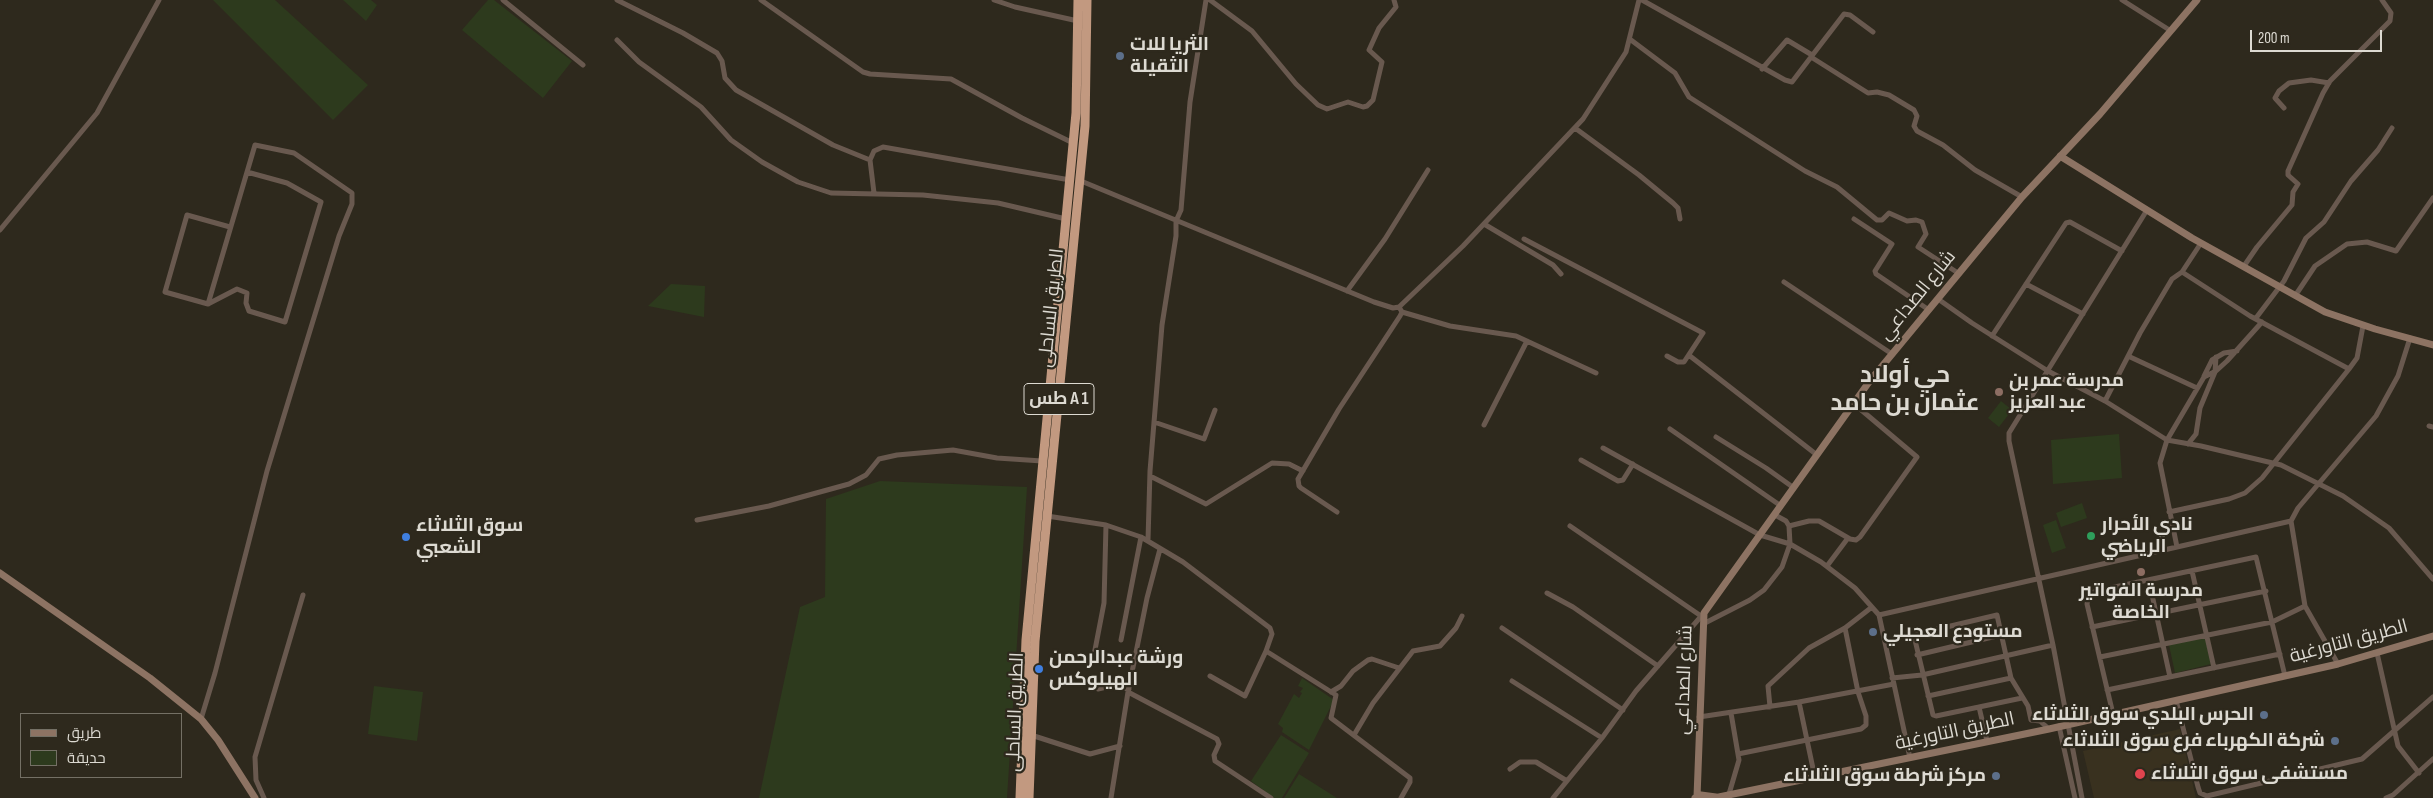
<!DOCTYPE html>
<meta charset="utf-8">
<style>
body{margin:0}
#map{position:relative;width:2433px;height:798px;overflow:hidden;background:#2e291d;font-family:"Sofia Sans Condensed",Cairo,sans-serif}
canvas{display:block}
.legend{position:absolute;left:20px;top:713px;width:162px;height:65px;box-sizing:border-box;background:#2e291d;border:1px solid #747065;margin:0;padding:6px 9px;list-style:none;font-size:15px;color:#dddad2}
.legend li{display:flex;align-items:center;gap:10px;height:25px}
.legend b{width:25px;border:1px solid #747065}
.scale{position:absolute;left:2250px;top:30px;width:132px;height:22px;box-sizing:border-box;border:2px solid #dddad2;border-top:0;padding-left:6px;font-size:15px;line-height:18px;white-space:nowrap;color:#dddad2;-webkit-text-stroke:4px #2e291d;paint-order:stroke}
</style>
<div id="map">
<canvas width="2433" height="798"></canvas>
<ul class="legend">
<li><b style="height:6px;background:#8d7363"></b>طريق</li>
<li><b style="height:14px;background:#2d3a1d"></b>حديقة</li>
</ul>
<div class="scale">200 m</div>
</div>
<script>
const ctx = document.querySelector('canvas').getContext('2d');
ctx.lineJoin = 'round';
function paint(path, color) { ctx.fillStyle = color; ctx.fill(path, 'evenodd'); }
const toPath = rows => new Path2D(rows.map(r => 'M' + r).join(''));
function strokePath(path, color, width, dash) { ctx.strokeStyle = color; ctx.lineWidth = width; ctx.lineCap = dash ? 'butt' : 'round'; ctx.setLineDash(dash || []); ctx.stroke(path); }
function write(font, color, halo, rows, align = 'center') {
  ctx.font = font + ' "Sofia Sans Condensed",Cairo,sans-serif'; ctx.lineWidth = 4.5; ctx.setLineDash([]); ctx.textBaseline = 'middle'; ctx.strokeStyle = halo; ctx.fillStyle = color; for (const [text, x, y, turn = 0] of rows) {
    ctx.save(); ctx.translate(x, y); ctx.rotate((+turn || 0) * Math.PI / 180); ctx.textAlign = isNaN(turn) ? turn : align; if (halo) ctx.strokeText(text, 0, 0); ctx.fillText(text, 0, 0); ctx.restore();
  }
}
paint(toPath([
 [2180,729,2196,798,2094,798,2083,751]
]), '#39311f');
paint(toPath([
 [213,0,275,0,368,85,333,120],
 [343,0,371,0,377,5,366,21],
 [488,0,494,0,572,61,543,98,462,30],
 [671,284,705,286,704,317,648,306],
 [2001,401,2012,410,1999,427,1988,418],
 [2119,434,2122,478,2053,484,2051,440],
 [880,481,1027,487,1007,798,759,798,800,607,825,597,826,499],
 [2082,503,2087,518,2061,527,2056,513],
 [2056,520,2066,548,2052,553,2043,525],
 [2205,637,2211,664,2175,673,2169,645],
 [1302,678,1334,700,1309,750,1282,732,1283,728,1278,724,1294,694,1299,698,1302,693,1300,692,1303,688,1298,686],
 [374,686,423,692,417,741,368,734],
 [1281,735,1309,753,1282,798,1274,798,1251,781],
 [1299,774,1337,798,1284,798]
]), '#2d3a1d');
strokePath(toPath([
 [503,0,583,65],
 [617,0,683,33,717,53,722,61,725,78,736,90,833,145,870,160,874,193],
 [761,0,863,72,870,74,951,79,1022,118,1073,143],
 [994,0,1015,7,1078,21],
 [1210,0,1252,31,1296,84,1318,105,1327,109,1348,102,1363,107,1367,106,1373,100,1382,62,1369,50,1379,28,1396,7,1394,0],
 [1642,0,1785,80,1792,82,1811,57,1868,93,1877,92,1889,95,1914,110,1917,116,1914,126,1917,131,1943,145,1975,170,2022,197],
 [2122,0,2171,31],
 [617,40,639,62,701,107,731,140,762,162,798,182,831,193,923,195,998,203,1066,219],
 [1631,40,1675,73,1689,97,1805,171,1837,187,1877,220,1882,220,1889,213,1907,221,1916,220,1922,222,1926,234,1918,247,1958,273],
 [1811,57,1844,14,1850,15,1873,32],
 [1762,69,1787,40,1812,55],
 [2284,108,2275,98,2279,91,2289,83,2311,80,2329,83],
 [1575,128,1639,175,1673,203,1678,208,1680,219],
 [870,160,874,151,883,147,1070,180],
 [1081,181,1374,302,1393,308,1399,307,1463,246,1583,119,1626,52,1639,0],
 [1854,219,1892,244,1875,271,1876,274,1929,310],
 [1484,224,1553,265,1561,274],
 [230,227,187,215,165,292,208,304,237,289,247,293,246,303,249,311,285,322,321,202,287,183,247,172],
 [0,230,97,113,159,0],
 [1524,239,1703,333,1684,362,1678,362,1667,356],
 [2244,266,2257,247,2292,205,2293,192,2298,184,2288,175,2288,171,2323,93,2330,81,2390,21,2391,13,2382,0],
 [2182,272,2250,316,2349,369],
 [1784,282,1892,354],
 [2026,284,2083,314],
 [1347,291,1385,239,1428,170],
 [2295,296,2315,266,2347,244,2367,242,2396,251,2433,198],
 [1938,299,1972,323,2048,371,2105,401,2167,440,2201,446,2281,465,2343,496,2389,528,2433,579],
 [1402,312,1450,326,1516,336,1596,373],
 [2256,318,2284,281,2306,238,2324,222,2351,181,2378,150,2392,128],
 [1992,336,2066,223,2070,222,2122,251],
 [1690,356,1817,455],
 [2128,356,2197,388],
 [2204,376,2212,360,2224,353,2237,351],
 [2105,401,2140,333,2172,279,2182,272,2201,243],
 [1154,422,1204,439,1215,410],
 [1484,425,1527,341],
 [2429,426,2433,427],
 [1670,429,1781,506],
 [1716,437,1766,468,1794,488],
 [2188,444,2196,434,2200,408,2215,372,2216,357],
 [1603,448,1760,535,1790,544,1782,567,1764,590,1750,600,1703,624],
 [1581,460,1618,481,1623,480,1633,464],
 [1150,476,1206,504,1272,463,1289,464,1303,471],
 [1337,512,1301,488,1299,486,1298,479,1339,409,1400,316,1402,312,1399,307],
 [2169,512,2229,499,2245,493,2262,478,2349,369,2357,358,2363,326],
 [1775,515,1786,521,1789,526,1790,544,1821,562,1855,588,1879,615,1910,758],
 [1047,516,1106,525,1141,537,1183,562,1270,628,1272,634,1266,651,1336,695,1331,718,1410,778,1410,782,1401,798],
 [697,520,769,506,849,484,866,475,879,459,897,455,953,450,997,458,1042,461],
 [1570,526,1701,616],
 [1789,526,1809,521,1819,521,1850,539,1856,540,1860,537,1917,457,1853,403],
 [1148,540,1150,471,1162,325,1176,236,1176,221,1181,210,1190,102,1206,0],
 [2177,547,2160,463,2167,440,2204,377,2216,371,2227,361,2262,322],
 [1827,566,1848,538],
 [2192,571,2214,668],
 [2149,581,2170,677],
 [1547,593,1573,607,1658,666],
 [1879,615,2291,521],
 [2092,627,2266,591],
 [1502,628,1623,710],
 [1121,640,1141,537],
 [2377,653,2398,746,2419,773],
 [1094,655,1104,603,1106,525],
 [1917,655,2001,635],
 [2100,657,2272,622,2305,606],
 [2338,664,2305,606,2291,521,2298,508,2376,416,2398,376,2410,338],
 [1210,676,1245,696,1266,651],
 [1892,678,1922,675,2053,645],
 [1512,681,1602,738],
 [1098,689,1111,686,1129,689],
 [2107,690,2280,654],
 [1128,692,1217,739,1219,744,1214,755,1215,761,1271,798],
 [1331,692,1341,686,1353,671,1368,660,1372,659,1399,668],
 [1928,696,2011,678],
 [2022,698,1936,716,1933,715,1914,636,1917,634,1997,615,2011,678,2028,706,2031,720,2040,721,2049,729],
 [2176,700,2198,787,2200,793,2207,796,2362,759,2433,697],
 [1799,702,1815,778],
 [1770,707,1768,686,1809,648,1845,628],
 [1979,707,1987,741],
 [2113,714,2087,604,2089,594,2096,591,2256,557,2285,676],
 [1699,717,1799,702,1894,684],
 [201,719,215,673,267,471,339,236,352,204,352,193,294,153,255,145,208,304],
 [2059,726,2075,798],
 [1031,735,1090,754,1120,746],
 [1354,735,1373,703,1413,651,1440,646,1456,628,1462,616],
 [1738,754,1861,729,1866,725,1866,716,1858,692,1845,628,1872,607],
 [1510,769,1520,762,1536,762,1567,781],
 [1729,794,1739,760,1731,713],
 [264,798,256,780,255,757,303,595],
 [1111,798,1128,692,1147,598,1160,549],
 [1553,798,1602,738,1636,691,1704,613],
 [2082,798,2053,645,2009,441,2009,433,2147,210],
 [2386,798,2393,795,2433,759]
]), '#69594f', 5);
strokePath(toPath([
 [2060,156,2192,238,2325,312,2375,329,2433,345],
 [0,573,150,678,201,719,218,740,255,798],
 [1695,798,1697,797,1704,613,1869,382,2022,197,2100,114,2197,0],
 [1696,798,1701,795,1716,797],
 [1714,798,2049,729,2338,664,2433,636]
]), '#8d7363', 7);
strokePath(toPath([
 [1020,798,1026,640,1076,113,1078,0],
 [1029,798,1035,641,1085,126,1087,0]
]), '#c29980', 9);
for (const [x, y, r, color] of [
 [1120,56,5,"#5c6f8a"],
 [1999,392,5,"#8d6e63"],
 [2091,536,5,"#2e9e5b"],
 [406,537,5,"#3f7fe0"],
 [2141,572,5,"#8d6e63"],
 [1873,632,5,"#5c6f8a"],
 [1039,669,5,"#3f7fe0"],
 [2264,715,5,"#5c6f8a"],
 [2335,741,5,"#5c6f8a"],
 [2140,774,6,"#e0444e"],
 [1996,776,5,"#5c6f8a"]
]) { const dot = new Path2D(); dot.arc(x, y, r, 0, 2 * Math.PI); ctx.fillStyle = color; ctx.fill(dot); strokePath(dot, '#2e291d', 2); }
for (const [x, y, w] of [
 [1059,399,70]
]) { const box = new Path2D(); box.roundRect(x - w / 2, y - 15.5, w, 31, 4); ctx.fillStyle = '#2e291d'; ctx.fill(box); strokePath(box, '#dddad2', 1); }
write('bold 18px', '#dddad2', null, [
 ["طس A 1",1059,399]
]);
write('bold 19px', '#dddad2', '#2e291d', [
 ["الثريا للات",1130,45],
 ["الثقيلة",1130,67],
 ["مدرسة عمر بن",2009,381],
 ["عبد العزيز",2009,403],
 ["نادي الأحرار",2101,525],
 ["الرياضي",2101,547],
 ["سوق الثلاثاء",416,526],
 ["الشعبي",416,548],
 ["مدرسة الفواتير",2141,591,"center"],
 ["الخاصة",2141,613,"center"],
 ["مستودع العجيلي",1883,632],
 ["ورشة عبدالرحمن",1049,658],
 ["الهيلوكس",1049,680],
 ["الحرس البلدي سوق الثلاثاء",2254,715,"right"],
 ["شركة الكهرباء فرع سوق الثلاثاء",2325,741,"right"],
 ["مستشفى سوق الثلاثاء",2151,774],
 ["مركز شرطة سوق الثلاثاء",1986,776,"right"]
], 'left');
write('19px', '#dddad2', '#2e291d', [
 ["شارع الصداعي",1918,296,-51],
 ["الطريق الساحلى",1052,308,-84],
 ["الطريق التاورغية",2349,642,-15],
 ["شارع الصداعي",1685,680,-88],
 ["الطريق الساحلى",1016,712,-88],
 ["الطريق التاورغية",1955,732,-12]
]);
write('bold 24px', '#dddad2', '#2e291d', [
 ["حي أولاد",1905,376],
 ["عثمان بن حامد",1905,404]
]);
</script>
